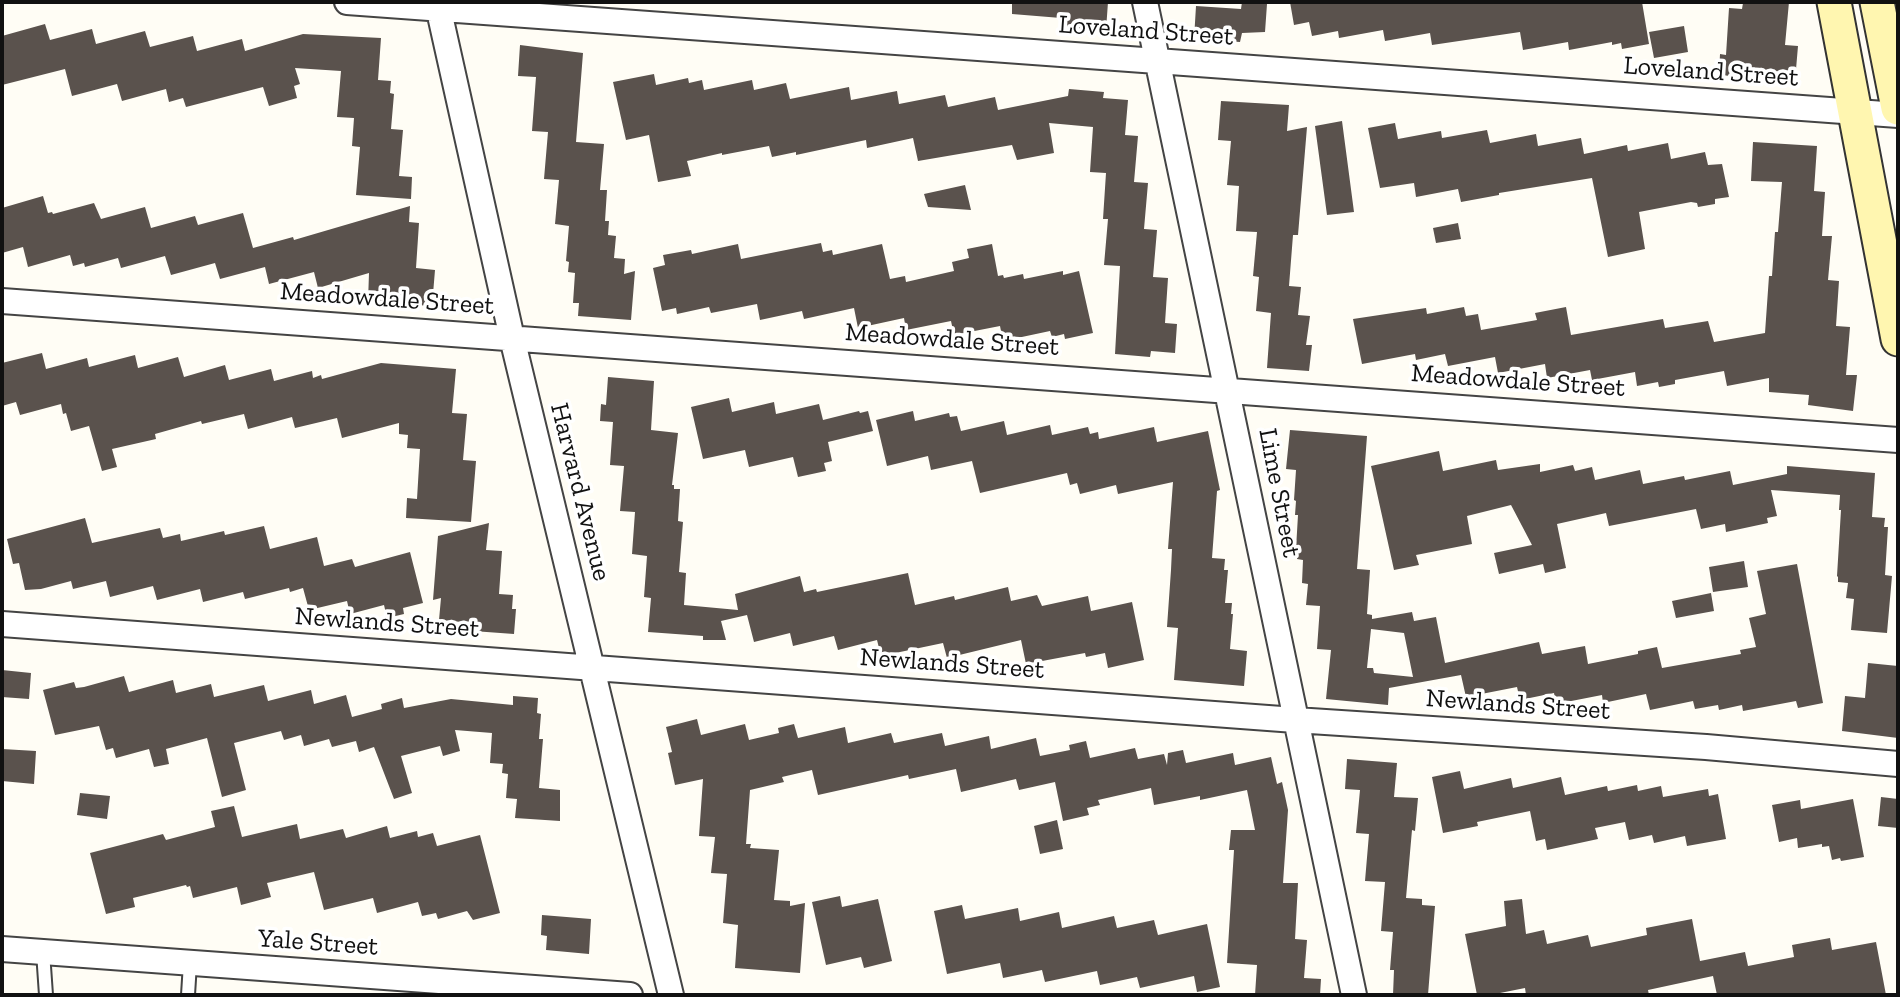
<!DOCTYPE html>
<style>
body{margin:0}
#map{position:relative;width:1900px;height:997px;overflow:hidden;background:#fffdf5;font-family:"Zilla Slab",serif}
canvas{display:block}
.frame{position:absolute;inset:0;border:4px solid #111;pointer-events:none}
</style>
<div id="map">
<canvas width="1900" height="997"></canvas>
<div class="frame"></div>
</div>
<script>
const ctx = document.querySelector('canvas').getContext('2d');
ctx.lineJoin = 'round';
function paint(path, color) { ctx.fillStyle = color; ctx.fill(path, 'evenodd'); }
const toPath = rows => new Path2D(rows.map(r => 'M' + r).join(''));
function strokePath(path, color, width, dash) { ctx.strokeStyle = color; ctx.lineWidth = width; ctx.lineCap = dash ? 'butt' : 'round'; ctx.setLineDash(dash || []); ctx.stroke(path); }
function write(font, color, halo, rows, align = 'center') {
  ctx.font = font + ' "Zilla Slab",serif'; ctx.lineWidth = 7; ctx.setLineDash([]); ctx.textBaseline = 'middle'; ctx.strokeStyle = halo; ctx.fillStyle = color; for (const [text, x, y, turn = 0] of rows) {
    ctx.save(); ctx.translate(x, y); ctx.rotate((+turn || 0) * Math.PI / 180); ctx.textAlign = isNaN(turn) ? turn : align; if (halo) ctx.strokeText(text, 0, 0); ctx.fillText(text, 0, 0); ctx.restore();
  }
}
paint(toPath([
 [1012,2,1108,2,1106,30,1060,27,1061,18,1012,14],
 [1242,2,1267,4,1265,32,1242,33,1240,42,1194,39,1196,6,1241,9],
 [1290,2,1642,2,1649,44,1622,49,1621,43,1612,45,1612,42,1569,50,1568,42,1523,50,1520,32,1432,45,1430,33,1385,41,1383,30,1339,38,1338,31,1312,36,1309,22,1294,25],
 [1753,2,1789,2,1785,45,1798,46,1795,81,1719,75,1720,54,1726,55,1729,8,1742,9,1743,3,1753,4],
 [45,24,50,40,92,29,96,44,145,31,150,47,193,36,197,51,242,39,245,51,303,34,381,38,378,80,391,81,390,93,394,94,391,129,403,130,399,176,412,177,411,199,356,195,360,147,352,146,354,118,337,117,341,71,295,68,300,84,294,86,297,98,269,106,263,87,186,107,183,98,169,102,166,89,122,101,117,84,72,96,65,69,2,85,2,36],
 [1684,26,1688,52,1654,58,1649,32],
 [520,45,583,53,576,142,604,144,600,190,607,190,605,221,609,221,608,235,616,236,614,258,625,259,624,274,635,271,631,320,578,316,579,303,573,303,575,273,568,272,569,262,566,261,569,226,555,224,559,180,544,179,548,132,532,131,536,77,518,76],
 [654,74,656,85,688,78,689,83,702,80,704,90,752,80,754,90,786,83,790,99,849,87,851,100,897,91,899,104,945,95,948,107,995,97,998,110,1068,96,1069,89,1104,92,1103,98,1128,100,1125,135,1138,136,1134,182,1148,183,1144,229,1157,230,1153,277,1168,278,1165,323,1177,324,1175,353,1151,351,1150,357,1115,354,1120,266,1104,265,1108,219,1103,219,1106,173,1090,172,1093,127,1049,123,1054,153,1017,160,1012,145,918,161,913,138,867,148,866,140,796,155,796,152,772,157,769,146,722,155,722,153,687,161,691,176,658,182,649,135,626,140,613,82],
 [1221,101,1289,105,1287,131,1307,127,1298,235,1293,235,1289,286,1301,287,1298,315,1310,316,1306,345,1312,345,1309,371,1267,368,1271,313,1256,311,1259,277,1253,276,1257,232,1236,231,1239,186,1227,185,1231,141,1218,140],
 [1342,121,1354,212,1327,215,1315,126],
 [1395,123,1398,139,1441,131,1442,138,1487,130,1490,143,1536,134,1538,146,1581,138,1584,154,1627,145,1628,151,1668,143,1671,159,1705,152,1708,165,1722,164,1729,197,1715,199,1715,204,1698,207,1697,203,1691,202,1639,212,1645,249,1608,257,1592,178,1499,193,1499,195,1461,202,1458,189,1416,197,1414,183,1380,188,1368,128],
 [1753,142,1817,146,1814,191,1825,192,1822,236,1832,236,1828,280,1839,281,1836,326,1850,327,1846,375,1857,375,1853,411,1808,405,1809,395,1769,392,1769,378,1727,386,1724,371,1675,380,1675,384,1659,387,1658,382,1637,386,1635,372,1592,380,1590,370,1547,378,1545,364,1498,373,1495,357,1448,366,1445,354,1416,360,1415,354,1362,364,1353,319,1426,308,1427,314,1464,307,1466,316,1478,314,1481,330,1537,320,1535,313,1566,307,1571,335,1663,319,1665,328,1708,321,1714,342,1765,333,1769,276,1772,276,1775,232,1778,232,1782,182,1751,181],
 [965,185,971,210,928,207,924,194],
 [43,196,48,213,52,212,53,214,94,203,101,219,145,207,151,228,195,216,198,225,243,213,253,248,293,237,294,240,410,206,409,222,419,223,416,268,435,270,432,306,368,302,369,273,318,288,314,272,269,284,265,267,220,279,215,263,171,275,165,256,121,268,118,258,85,267,84,263,73,266,70,255,28,267,23,247,2,253,2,208],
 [1458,223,1461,239,1436,243,1433,228],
 [821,243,823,252,832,250,833,255,882,244,890,279,905,276,906,282,954,271,952,262,969,258,967,249,992,244,998,276,1003,275,1004,278,1023,274,1024,279,1063,271,1063,275,1079,271,1093,333,1065,339,1064,334,1052,337,1050,331,1003,341,1000,326,954,335,951,321,906,330,904,318,858,328,854,308,804,319,802,311,760,320,757,304,711,313,709,307,677,314,676,308,662,311,653,268,665,265,663,255,691,250,692,254,738,244,741,259],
 [42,353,46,369,87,358,89,367,135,355,138,368,178,357,184,377,225,365,229,380,271,369,274,381,312,371,313,378,321,375,322,379,381,363,456,369,452,413,467,414,463,460,476,461,471,522,406,518,407,498,417,499,420,449,407,448,408,435,399,434,399,423,342,438,337,418,295,428,292,417,248,429,244,414,202,424,201,421,155,434,156,439,112,449,117,467,102,471,89,426,71,431,66,413,63,414,61,404,20,415,16,402,2,406,2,363],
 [608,377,654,381,651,430,678,433,672,485,674,485,674,489,680,489,678,521,683,522,679,572,686,573,684,605,738,610,735,594,800,576,804,592,816,589,817,592,908,573,915,605,954,596,955,600,1008,587,1011,601,1037,595,1042,606,1088,596,1091,611,1132,602,1144,660,1108,668,1105,653,1086,657,1085,653,1026,664,1021,640,947,658,943,643,881,656,877,640,838,650,834,636,793,646,790,633,754,642,747,615,721,621,726,640,703,640,703,636,648,632,651,598,644,597,647,556,632,554,635,512,620,511,624,466,610,465,613,422,600,421,601,404,606,405],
 [729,398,732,412,774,402,776,414,819,404,823,420,859,411,860,413,868,411,873,431,828,442,832,461,824,463,826,471,798,477,793,457,749,467,745,450,703,459,691,407],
 [913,411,915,421,949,413,950,417,957,416,961,431,1004,421,1007,435,1050,425,1052,435,1088,427,1090,434,1098,432,1099,439,1154,427,1157,442,1208,431,1220,490,1217,491,1212,558,1225,559,1224,570,1228,570,1225,603,1232,603,1231,614,1233,614,1230,649,1247,651,1244,686,1174,680,1178,628,1167,627,1171,570,1172,549,1168,549,1173,482,1118,494,1116,485,1080,494,1077,483,1070,485,1067,473,980,493,972,461,931,470,928,456,887,466,876,420],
 [1290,430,1367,436,1357,569,1370,570,1367,614,1372,615,1372,619,1412,612,1414,621,1436,617,1445,663,1539,642,1542,654,1585,646,1588,664,1638,654,1638,651,1657,647,1662,668,1741,654,1740,650,1756,647,1749,618,1766,614,1757,571,1797,564,1823,703,1798,708,1796,701,1743,711,1742,705,1719,710,1718,705,1695,709,1693,701,1650,710,1646,694,1603,703,1602,695,1556,704,1554,693,1520,700,1517,687,1466,697,1461,675,1389,688,1388,705,1326,699,1331,650,1317,649,1320,606,1306,605,1308,584,1302,583,1303,560,1297,559,1298,549,1296,549,1298,515,1295,515,1296,501,1294,500,1296,470,1286,469],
 [1371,629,1404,633,1413,677,1374,673,1373,668,1367,668],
 [1439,451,1443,471,1496,460,1498,470,1540,464,1540,472,1573,465,1575,471,1592,467,1595,480,1640,470,1643,484,1684,476,1685,480,1730,471,1733,485,1787,474,1787,466,1875,473,1872,517,1885,518,1884,527,1888,527,1885,575,1892,576,1887,633,1851,630,1854,599,1846,598,1848,583,1838,582,1838,577,1837,576,1841,510,1839,510,1840,495,1771,490,1777,516,1767,518,1768,523,1726,532,1725,524,1701,529,1696,509,1609,526,1606,513,1557,524,1566,568,1545,573,1543,564,1499,574,1494,553,1532,545,1511,505,1467,516,1472,544,1416,555,1419,565,1394,570,1371,466],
 [85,518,92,543,160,528,163,538,180,534,181,541,224,531,225,535,264,526,270,549,317,537,324,566,352,559,355,567,410,552,423,603,403,608,404,614,387,618,384,605,350,614,347,601,309,610,303,588,290,592,289,588,245,599,243,592,203,602,200,589,157,600,153,586,110,597,106,581,73,589,71,581,41,589,25,590,19,563,13,564,7,539],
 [489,523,486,550,502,551,499,594,513,595,512,609,516,609,514,634,473,631,474,623,439,620,441,598,433,600,438,536],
 [1744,561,1748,587,1713,592,1709,567],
 [1711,593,1714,611,1676,618,1672,601],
 [1868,663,1898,666,1898,738,1842,731,1845,696,1865,698],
 [2,670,31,673,29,699,2,697],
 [124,676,129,692,173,680,176,693,211,684,214,697,264,685,268,701,311,690,314,704,346,695,352,717,382,709,381,704,402,698,404,708,451,699,513,705,513,696,538,698,537,713,541,714,539,739,543,739,539,788,560,790,560,821,515,818,517,799,506,798,508,774,502,773,503,764,490,763,492,733,455,730,460,751,443,756,440,746,401,756,412,793,394,799,374,747,359,752,356,741,332,747,329,739,304,746,301,735,284,740,281,731,234,743,246,790,222,797,207,738,166,749,169,764,154,767,149,749,116,758,113,748,106,750,99,726,55,735,43,690,74,682,76,688,84,687],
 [697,719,701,735,745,724,749,740,779,733,778,728,794,724,798,738,845,727,848,743,891,733,894,743,942,733,945,746,989,736,991,749,1036,738,1040,756,1070,750,1069,745,1086,741,1090,758,1135,748,1138,759,1164,754,1167,765,1168,753,1183,750,1186,763,1233,753,1235,765,1271,757,1277,784,1282,782,1288,810,1283,883,1298,883,1295,939,1307,940,1304,978,1321,979,1320,995,1255,995,1257,965,1227,963,1234,850,1229,850,1231,830,1255,830,1247,790,1200,800,1200,796,1154,805,1151,788,1098,800,1100,805,1087,808,1089,815,1063,821,1055,782,1019,790,1016,779,961,792,956,769,909,779,908,775,818,795,812,770,782,777,784,782,750,790,746,844,751,844,750,848,779,850,774,900,790,901,790,906,805,903,800,973,735,968,738,925,723,923,727,874,711,873,715,837,699,836,703,779,675,785,668,753,672,752,666,727],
 [2,749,36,751,34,784,2,781],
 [1347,759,1397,763,1394,797,1418,798,1415,831,1412,830,1406,898,1422,899,1422,905,1435,906,1428,995,1393,995,1394,970,1390,970,1393,932,1381,931,1385,882,1365,881,1369,834,1356,833,1360,790,1345,789],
 [1460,771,1464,789,1511,778,1513,788,1561,777,1565,795,1607,786,1608,791,1637,785,1638,791,1661,786,1663,797,1708,789,1709,796,1718,794,1726,839,1687,846,1685,836,1654,843,1652,835,1629,840,1625,822,1595,828,1598,839,1547,850,1545,839,1536,841,1530,811,1477,822,1478,826,1443,833,1432,777],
 [80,793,110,796,107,819,77,815],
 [1881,797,1898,799,1898,828,1878,826],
 [1853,799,1864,857,1841,861,1840,858,1832,860,1829,846,1822,847,1822,844,1798,848,1797,838,1779,842,1772,805,1800,800,1801,809],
 [234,806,242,837,297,824,300,839,343,829,346,838,387,826,390,838,417,831,418,837,433,833,437,846,480,835,500,913,473,920,467,911,438,919,436,913,422,916,418,902,377,913,373,898,324,910,314,872,267,883,271,897,241,905,237,887,193,898,190,886,187,887,186,885,133,898,135,907,106,914,90,853,163,834,166,840,215,827,211,811],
 [1057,820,1063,849,1040,854,1034,826],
 [840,896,842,907,878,899,892,961,864,968,861,957,826,965,812,902],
 [1522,899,1526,934,1544,930,1547,944,1588,935,1591,947,1647,935,1646,928,1692,919,1700,961,1745,952,1748,966,1794,957,1792,945,1830,938,1832,950,1876,942,1886,995,1717,995,1713,976,1648,990,1649,995,1526,995,1525,988,1490,995,1477,995,1465,934,1506,926,1504,901],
 [962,905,965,919,1018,908,1020,921,1059,912,1062,928,1114,916,1117,928,1154,920,1158,935,1207,924,1220,987,1197,992,1194,976,1140,988,1137,977,1100,985,1097,971,1045,982,1042,970,1003,978,1000,963,947,974,934,911],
 [542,915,591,919,589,954,546,950,547,936,541,935]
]), '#5a524d');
const lane = toPath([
 [43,952,46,995],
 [188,995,190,963]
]);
const street = toPath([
 [347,2,1898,115],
 [437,2,512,338,671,995],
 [1145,2,1354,995],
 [2,301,1898,440],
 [2,624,1295,720,1706,747,1898,764],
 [2,949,630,995]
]);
const secondary = toPath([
 [1834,2,1898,339],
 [1877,2,1898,108]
]);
strokePath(lane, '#444', 16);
strokePath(street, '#444', 28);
strokePath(secondary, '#333', 37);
strokePath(lane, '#fff', 12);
strokePath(street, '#fff', 24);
strokePath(secondary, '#fff6b0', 33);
write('26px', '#111', '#fff', [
 ["Loveland Street",1146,31,4],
 ["Loveland Street",1711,72,4],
 ["Meadowdale Street",387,299,4],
 ["Meadowdale Street",952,340,4],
 ["Meadowdale Street",1518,381,4],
 ["Harvard Avenue",580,492,76],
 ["Lime Street",1279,493,79],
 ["Newlands Street",387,623,4],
 ["Newlands Street",952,664,4],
 ["Newlands Street",1518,705,4],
 ["Yale Street",318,943,4]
]);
</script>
